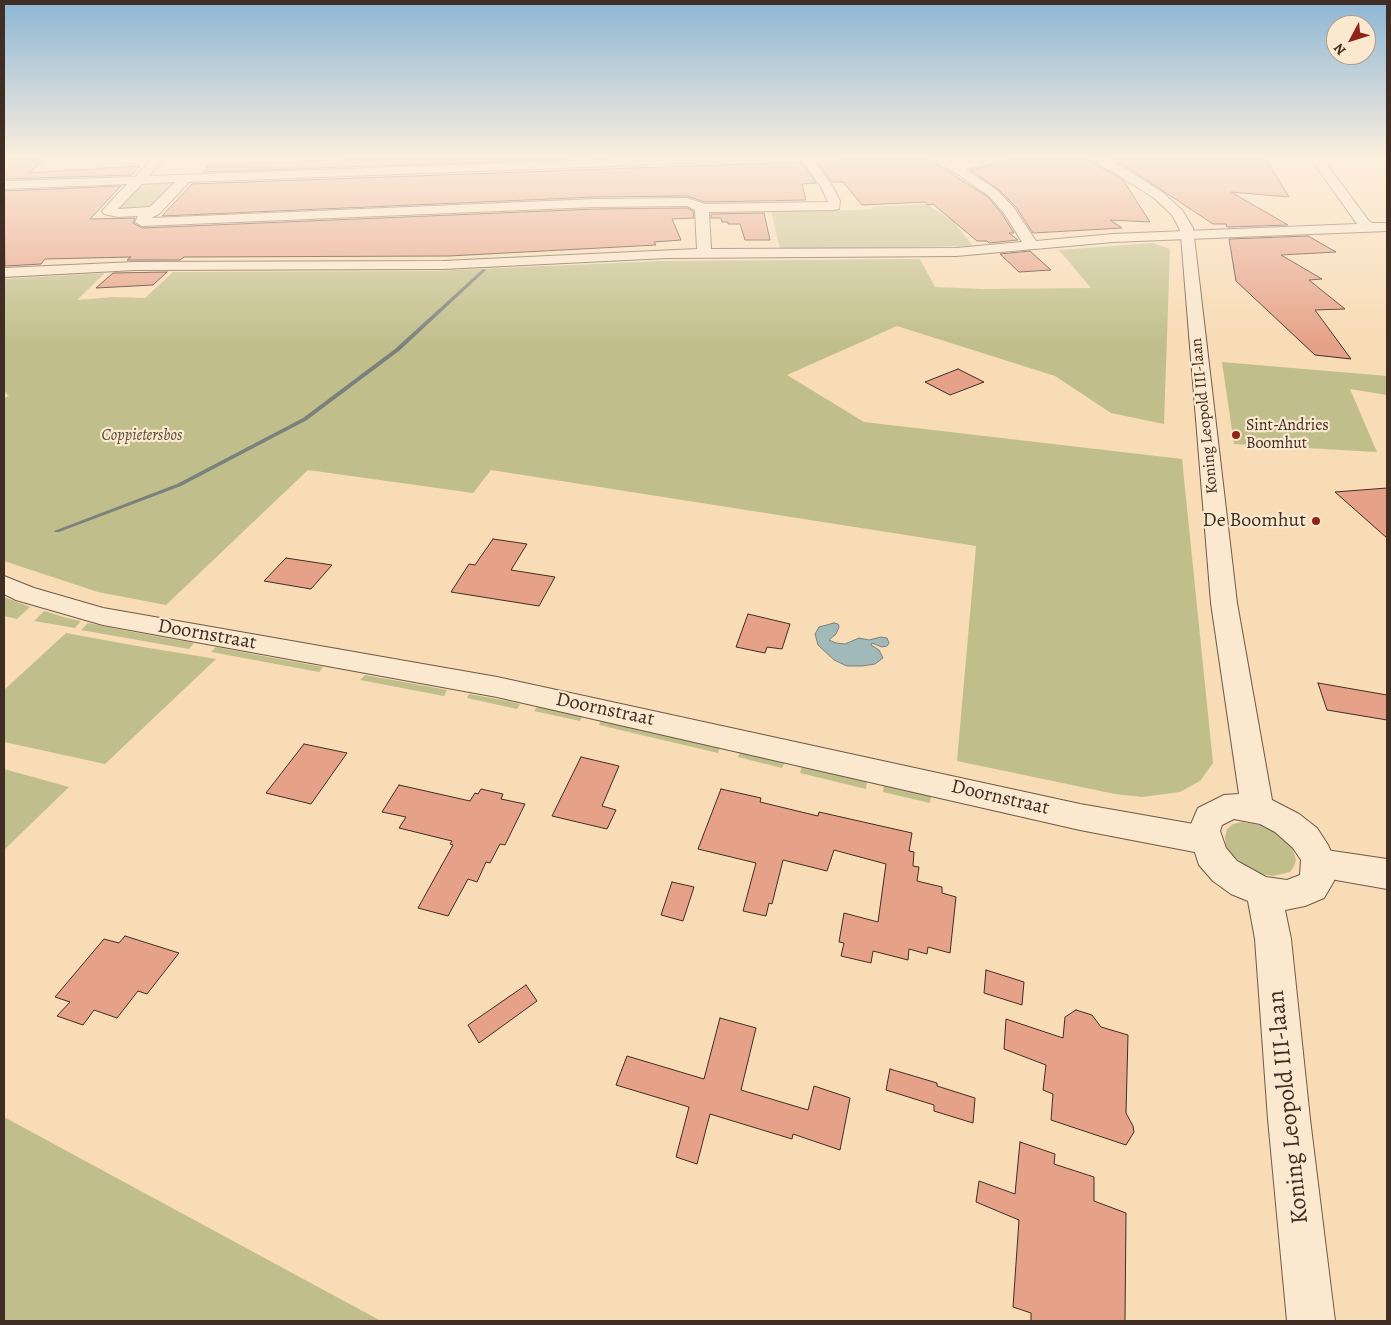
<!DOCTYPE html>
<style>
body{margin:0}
#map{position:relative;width:1391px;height:1325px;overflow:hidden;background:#f8dcb5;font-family:Alegreya,serif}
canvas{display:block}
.frame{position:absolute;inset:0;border:5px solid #402d24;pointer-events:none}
.north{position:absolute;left:1326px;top:15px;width:50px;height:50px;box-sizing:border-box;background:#fae8cf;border:1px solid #b09d8b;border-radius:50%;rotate:230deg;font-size:14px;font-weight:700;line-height:20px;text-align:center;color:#402d24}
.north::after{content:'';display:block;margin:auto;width:18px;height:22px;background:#8f2418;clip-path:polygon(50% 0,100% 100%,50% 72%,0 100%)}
</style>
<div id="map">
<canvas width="1391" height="1325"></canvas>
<div class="frame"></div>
<div class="north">N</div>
</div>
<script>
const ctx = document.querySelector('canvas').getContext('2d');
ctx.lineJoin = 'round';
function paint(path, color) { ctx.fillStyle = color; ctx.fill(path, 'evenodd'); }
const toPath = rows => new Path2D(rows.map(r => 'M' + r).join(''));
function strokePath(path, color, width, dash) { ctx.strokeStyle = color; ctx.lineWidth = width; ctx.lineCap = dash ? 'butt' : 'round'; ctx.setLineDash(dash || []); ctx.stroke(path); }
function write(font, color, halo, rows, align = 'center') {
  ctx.font = font + ' Alegreya,serif'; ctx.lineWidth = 4.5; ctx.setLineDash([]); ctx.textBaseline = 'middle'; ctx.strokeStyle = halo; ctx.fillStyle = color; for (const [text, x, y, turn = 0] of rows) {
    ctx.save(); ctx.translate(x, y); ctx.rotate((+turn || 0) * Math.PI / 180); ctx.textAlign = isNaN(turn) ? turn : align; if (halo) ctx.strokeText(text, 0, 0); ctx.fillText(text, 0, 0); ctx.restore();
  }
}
paint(toPath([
 [168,181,173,184,158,203,148,207,117,210,139,184],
 [926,204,952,220,973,246,780,249,771,211,855,210,873,209,872,207],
 [1153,243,1170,249,1164,424,1111,413,1055,376,897,326,787,375,864,422,1182,459,1213,763,1200,781,1180,792,1142,797,1115,794,957,761,976,546,491,470,473,493,308,470,166,605,98,592,4,561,4,398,9,396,4,391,4,279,105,273,77,300,113,297,145,298,173,272,432,271,662,261,920,259,935,287,983,289,1091,288,1059,250],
 [1222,362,1387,376,1387,395,1350,389,1377,452,1234,444],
 [4,597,30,607,17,619,4,616],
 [44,611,67,618,81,621,75,628,34,621],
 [88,623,122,630,194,643,189,649,81,630],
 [66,633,137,646,216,659,105,764,4,742,4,690],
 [216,647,263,656,323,667,319,672,211,652],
 [365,675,426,686,447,690,444,696,360,680],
 [469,694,508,701,520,704,517,709,467,698],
 [537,707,583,716,580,721,534,711],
 [601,720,720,747,718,753,599,725],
 [740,751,785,762,782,768,738,757],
 [802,766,867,781,866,789,800,773],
 [4,769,69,787,4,850],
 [884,785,931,796,930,803,883,792],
 [1242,822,1266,826,1287,841,1293,850,1296,860,1294,866,1290,872,1273,876,1262,874,1251,870,1232,855,1226,846,1225,837,1227,829,1233,824],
 [4,1117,381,1321,4,1321]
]), '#c0bf8b');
const water = toPath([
 [834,623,838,624,839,627,836,634,829,640,836,643,845,644,859,638,869,640,881,637,887,638,889,643,887,646,882,647,872,643,871,645,879,650,883,658,875,664,862,666,847,666,834,660,818,645,815,634,819,627,834,623]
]);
paint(water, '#a2b9b9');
strokePath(water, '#7b817d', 1);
paint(toPath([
 [483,269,486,270,399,351,307,420,181,486,59,532,55,532,54,531,177,484,303,418,395,349,483,269]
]), '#7b817d');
const building = toPath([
 [4,159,45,159,28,173,140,166,132,175,4,179,4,159],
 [365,159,570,159,203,172,208,166,247,165,249,163,365,159],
 [859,159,928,159,988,197,1002,214,1014,233,1009,233,1018,240,989,243,987,241,977,241,933,204,928,205,925,202,862,205,843,182,832,182,817,161,859,159],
 [1008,159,1086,159,1123,180,1150,222,1110,220,1122,228,1033,233,1016,207,998,189,970,170,1000,164,1008,159],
 [1109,159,1266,159,1289,197,1231,192,1288,225,1227,227,1226,224,1213,224,1124,165,1109,159],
 [801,162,816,183,802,184,806,200,705,202,687,196,595,197,162,216,192,184,801,162],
 [121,186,90,219,135,218,133,223,142,228,595,209,687,208,693,211,694,218,672,219,681,240,654,242,656,245,449,256,184,257,180,260,127,260,131,257,45,259,41,264,5,266,4,191,121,186],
 [764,213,770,240,745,240,740,224,728,224,728,222,722,222,721,218,711,218,711,214,764,213],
 [1308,236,1336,252,1281,255,1322,279,1309,280,1345,309,1315,310,1351,359,1315,355,1236,281,1229,239,1308,236],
 [1030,251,1051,270,1019,272,1000,254,1030,251],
 [167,272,153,285,96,288,113,273,167,272],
 [958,369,984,382,950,395,925,382,958,369],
 [1387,488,1387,538,1335,492,1387,488],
 [493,539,527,544,511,570,555,577,539,606,451,592,469,564,475,565,493,539],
 [286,558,332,565,311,589,264,581,286,558],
 [748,614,790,624,782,649,767,647,765,653,736,647,748,614],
 [1318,683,1387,695,1387,720,1327,710,1318,683],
 [304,744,347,753,311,804,266,793,304,744],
 [581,757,619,766,602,806,616,810,607,829,552,816,581,757],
 [399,785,470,801,475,793,478,794,481,789,503,794,501,799,525,804,505,845,500,844,490,863,486,862,477,882,468,879,448,916,418,908,453,845,450,844,452,841,399,828,406,817,382,812,399,785],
 [721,789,761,798,760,802,818,816,819,812,912,833,909,851,914,852,913,866,919,867,917,881,942,887,942,893,956,897,950,953,928,947,927,954,909,949,908,960,873,951,871,963,841,956,844,943,839,942,844,913,878,922,886,864,834,850,827,871,783,860,772,904,769,903,766,916,743,911,756,863,698,849,721,789],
 [672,882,694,887,683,921,661,915,672,882],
 [125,936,179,953,147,994,138,991,117,1018,94,1010,83,1025,57,1016,70,1002,55,997,104,939,119,943,125,936],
 [986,970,1024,982,1022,1005,984,993,986,970],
 [526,985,537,1001,479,1043,468,1025,526,985],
 [1076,1010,1092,1015,1101,1027,1128,1035,1126,1113,1133,1126,1134,1132,1126,1145,1051,1120,1053,1094,1043,1090,1046,1065,1004,1049,1006,1019,1063,1038,1065,1017,1076,1010],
 [720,1018,756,1028,741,1090,808,1110,814,1086,850,1098,840,1150,793,1134,792,1139,710,1114,697,1164,676,1157,689,1107,616,1085,627,1056,704,1079,720,1018],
 [890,1069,937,1083,937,1086,975,1098,973,1123,934,1111,934,1105,886,1090,890,1069],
 [1020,1142,1055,1154,1054,1164,1094,1177,1094,1201,1126,1213,1125,1321,1031,1321,1031,1313,1013,1307,1019,1220,976,1202,979,1181,1015,1194,1020,1142]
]);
paint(building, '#e6a289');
strokePath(building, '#402d24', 1);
const minor = toPath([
 [152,159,164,159,149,176,622,159,724,159,718,162,189,182,159,214,151,218,595,199,687,198,705,204,828,202,821,187,801,159,813,159,833,187,840,201,839,209,834,210,709,212,711,249,956,248,1022,242,1004,213,989,196,959,175,930,159,945,159,954,163,980,159,1006,159,1000,162,965,169,997,190,1014,208,1036,241,1113,234,1357,224,1311,159,1323,159,1369,221,1372,223,1387,223,1387,231,1113,242,956,256,667,258,443,269,135,270,4,277,4,268,135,262,443,261,697,249,695,210,687,206,595,207,142,226,135,222,138,216,118,217,104,214,102,211,127,184,4,189,4,181,135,177,152,159],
 [175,182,150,207,118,209,142,184,175,182],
 [4,576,34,588,103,608,497,677,1080,804,1205,826,1217,830,1222,840,1217,850,1205,854,1080,830,497,697,103,625,16,600,4,594,4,576],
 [1319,849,1387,859,1387,889,1319,877,1307,873,1302,863,1307,853,1319,849]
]);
const tertiary = toPath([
 [1088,159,1104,159,1123,167,1162,192,1182,210,1193,228,1237,603,1272,800,1299,814,1317,828,1328,845,1336,863,1334,881,1324,898,1305,906,1285,910,1291,939,1310,1119,1335,1321,1287,1321,1268,1119,1255,939,1248,901,1231,894,1213,881,1199,865,1188,831,1198,808,1224,795,1239,794,1211,603,1181,236,1179,228,1172,215,1154,198,1115,173,1088,159],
 [1234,819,1260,824,1275,832,1293,848,1301,860,1300,875,1287,880,1266,877,1237,861,1226,848,1220,831,1222,825,1234,819]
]);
strokePath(minor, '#6e5948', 2);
strokePath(tertiary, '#6e5948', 2);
paint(minor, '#fae8cf');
paint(tertiary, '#fae8cf');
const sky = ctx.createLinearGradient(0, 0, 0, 344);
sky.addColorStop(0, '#8cb6d5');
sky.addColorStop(0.46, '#fcefde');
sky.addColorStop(1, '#fcefde00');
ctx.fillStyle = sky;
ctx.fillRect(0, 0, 1391, 344);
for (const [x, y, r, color] of [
 [1236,435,5,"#8f2418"],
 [1316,521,5,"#8f2418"]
]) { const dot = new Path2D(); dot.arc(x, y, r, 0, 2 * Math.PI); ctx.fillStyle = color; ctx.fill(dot); strokePath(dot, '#fae8cf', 2); }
write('16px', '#402d24', '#fae8cf', [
 ["Koning Leopold III-laan",1205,416,-96]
]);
write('16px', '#402d24', '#fae8cf', [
 ["Sint-Andries",1246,426],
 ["Boomhut",1246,444]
], 'left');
write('italic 16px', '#5a4a39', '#fae8cf', [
 ["Coppietersbos",142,436]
]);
write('20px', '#402d24', '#fae8cf', [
 ["De Boomhut",1306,521]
], 'right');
write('20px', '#402d24', '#fae8cf', [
 ["Doornstraat",207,635,10],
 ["Doornstraat",605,710,12],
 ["Doornstraat",1000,798,13]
]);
write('24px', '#402d24', '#fae8cf', [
 ["Koning Leopold III-laan",1289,1107,-96]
]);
</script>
